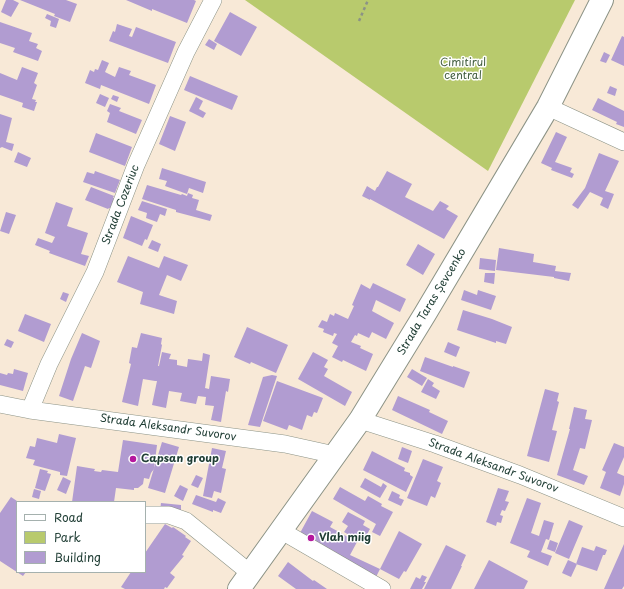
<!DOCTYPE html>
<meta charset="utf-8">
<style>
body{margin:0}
#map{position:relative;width:624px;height:589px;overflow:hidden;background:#f8e9d7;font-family:"Playpen Sans",sans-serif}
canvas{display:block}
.legend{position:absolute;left:16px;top:501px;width:130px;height:72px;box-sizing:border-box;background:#fff;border:1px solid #a5b1ae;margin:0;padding:5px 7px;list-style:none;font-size:12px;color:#1f3d34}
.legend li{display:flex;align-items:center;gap:8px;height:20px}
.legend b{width:20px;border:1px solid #a5b1ae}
</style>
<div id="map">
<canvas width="624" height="589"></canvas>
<ul class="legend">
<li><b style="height:5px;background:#fff"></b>Road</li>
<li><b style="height:11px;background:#b8ca6d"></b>Park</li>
<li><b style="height:11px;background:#b19cd1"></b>Building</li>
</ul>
</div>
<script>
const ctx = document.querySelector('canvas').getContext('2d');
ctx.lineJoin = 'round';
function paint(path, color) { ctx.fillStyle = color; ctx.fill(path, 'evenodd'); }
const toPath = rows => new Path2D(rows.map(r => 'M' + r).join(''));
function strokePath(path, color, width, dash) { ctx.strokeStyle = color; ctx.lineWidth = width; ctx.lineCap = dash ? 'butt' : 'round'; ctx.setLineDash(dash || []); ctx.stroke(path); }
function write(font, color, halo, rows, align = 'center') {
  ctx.font = font + ' "Playpen Sans",sans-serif'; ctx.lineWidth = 3; ctx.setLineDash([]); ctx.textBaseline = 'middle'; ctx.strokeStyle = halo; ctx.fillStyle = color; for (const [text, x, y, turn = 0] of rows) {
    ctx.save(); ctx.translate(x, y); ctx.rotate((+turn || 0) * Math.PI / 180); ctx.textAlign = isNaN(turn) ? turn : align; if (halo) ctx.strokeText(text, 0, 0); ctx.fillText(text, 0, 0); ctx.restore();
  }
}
paint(toPath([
 [245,0,575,0,488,171]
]), '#b8ca6d');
paint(toPath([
 [6,0,13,0,19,3,11,17,1,12],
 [20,0,66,0,77,4,70,22,54,16,55,14],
 [126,0,194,0,196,1,187,23,152,9,152,11],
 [230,12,257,27,241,56,214,41],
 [47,14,59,19,56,28,50,26,51,21,45,18],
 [0,22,32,33,29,41,38,44,36,48,42,51,38,61,13,52,15,48,0,43],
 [117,24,132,29,129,36,132,37,136,27,176,42,168,63,109,41,113,31,115,32],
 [622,36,624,37,624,66,611,60],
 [209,39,217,44,214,50,205,45],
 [604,52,610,55,606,63,600,61],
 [102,60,109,63,105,72,115,77,119,67,131,71,129,75,156,85,149,104,101,85,100,89,85,83,90,70,94,72,95,69,98,70],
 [22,67,38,73,34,83,37,85,32,99,36,100,35,102,37,102,34,111,22,107,23,103,0,95,0,73,17,80],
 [190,76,238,96,232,110,184,90],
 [610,86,617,89,615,96,607,93],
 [100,94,109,98,105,107,96,103],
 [113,95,119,97,117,102,111,99],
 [196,97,203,101,199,109,206,113,203,118,189,111],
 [598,98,624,111,624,127,616,124,617,122,592,110],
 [110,104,121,108,119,111,142,120,136,134,107,122,110,113,107,111],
 [0,114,12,118,6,142,14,144,12,151,2,147,0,148],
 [170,116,186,122,175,151,159,144],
 [556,132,567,137,555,162,572,168,570,172,574,174,572,178,551,170,552,168,541,163],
 [96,133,132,147,125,166,89,152],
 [18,152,31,158,27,167,14,162],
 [599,153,619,161,605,191,614,194,608,209,600,205,603,198,590,192,578,209,572,205,585,188],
 [162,168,206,182,203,193,189,188,187,194,165,186,167,181,159,179],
 [95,171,120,180,115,193,83,182,87,172,94,174],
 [387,171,412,184,405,197,433,211,440,201,449,206,446,209,458,216,444,239,370,199,370,200,362,196,367,186,375,191,377,187,378,187],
 [147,185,181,195,182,194,187,196,188,193,193,195,192,198,199,200,196,210,212,215,210,221,176,212,176,210,142,199],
 [91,187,114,196,113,198,116,199,112,209,109,208,108,209,85,200],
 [142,201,167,209,165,216,160,214,157,222,146,218,147,213,138,210],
 [56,202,73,208,67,226,88,233,81,254,89,256,85,266,49,253,50,251,35,245,38,238,52,243,55,237,45,233],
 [6,212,16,215,9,234,0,231],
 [131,216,153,225,147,240,145,239,142,246,123,238],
 [152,240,161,244,158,252,148,248],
 [418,244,435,254,423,275,406,265],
 [499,248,534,254,533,262,556,266,555,271,571,273,569,281,554,278,554,277,496,270],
 [128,256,159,268,164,256,188,265,181,281,167,275,159,295,177,301,174,314,140,304,143,292,117,282],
 [480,258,496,260,495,271,479,269],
 [485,273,495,273,494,284,484,282],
 [373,283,406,299,400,312,376,300,372,311,394,323,386,339,372,332,369,338,358,333,357,336,355,335,351,342,361,346,360,348,373,354,366,371,343,360,342,362,332,357,338,346,332,343,337,334,334,333,333,336,323,332,324,329,318,327,322,320,327,322,330,314,334,316,335,313,348,319,354,306,352,305,361,284,370,289],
 [464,290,477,295,478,290,496,296,491,310,461,300],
 [63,292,69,294,66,302,60,299],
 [463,310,492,319,512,327,506,344,496,341,496,343,457,330],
 [25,314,51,324,44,342,18,331],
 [247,327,288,345,276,373,251,362,250,364,234,357],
 [82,333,100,341,91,368,85,366,73,401,59,396,71,359],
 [141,333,162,338,161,344,162,345,158,366,159,366,162,352,171,354,169,359,177,360,177,365,187,367,188,359,202,361,203,353,210,355,205,388,209,389,211,376,230,379,228,392,226,391,221,422,211,420,214,406,205,405,206,397,198,396,196,404,180,401,182,393,169,391,166,408,152,405,157,381,155,381,143,379,138,406,122,402,131,364,129,363,132,347,137,348],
 [7,339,14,342,11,348,4,345],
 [448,342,460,347,456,357,444,352],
 [313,352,328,360,324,367,328,369,324,376,352,392,345,406,298,379],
 [425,357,453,367,453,366,470,372,464,388,420,371],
 [14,369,28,373,23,391,0,385,0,373,7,375,8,373,13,374],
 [412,369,427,378,422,386,407,377],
 [272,375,277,376,260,427,248,425,263,377],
 [428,379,434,383,432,386,440,391,436,399,421,392],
 [277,381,323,398,317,413,314,412,312,417,307,415,302,430,289,425,287,430,263,421],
 [545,389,559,393,557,401,559,402,552,430,557,431,549,462,527,456],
 [398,396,430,410,429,412,448,421,442,434,392,410],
 [574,407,587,410,585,419,592,420,585,449,580,448,573,470,588,476,584,485,557,475,570,429,569,429],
 [59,434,76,438,67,476,60,475,60,472,33,465,35,460,26,458,30,446,35,447,37,438,57,443],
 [123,440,157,445,154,469,151,473,149,479,144,478,143,484,138,488,134,488,134,490,116,488,114,502,72,502,77,466,95,469,94,471,101,472,102,470,118,472],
 [162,442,179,447,165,493,148,488],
 [614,443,624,447,624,457,617,473,624,476,624,484,620,496,600,488,606,472,602,470],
 [402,447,412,451,408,463,398,459],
 [212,448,226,451,222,468,226,469,221,493,214,491,212,498,203,496],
 [372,451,405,468,404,471,410,473,410,475,413,477,406,492,363,470],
 [423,459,443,467,437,481,441,483,435,498,431,496,427,506,407,498],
 [40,469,48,471,47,473,51,474,45,491,35,488],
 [196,475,203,478,198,488,191,485],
 [63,477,71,481,66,494,57,490],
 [365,478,381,487,383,483,387,486,380,498,360,487],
 [180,485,188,489,183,501,174,496],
 [340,487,365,501,368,496,382,504,381,506,393,512,380,536,372,532,376,524,333,499],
 [498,488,509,491,505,501,509,502,505,511,502,510,500,515,503,516,501,523,497,522,496,526,486,522],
 [34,489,41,491,39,499,32,497],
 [392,491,400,495,399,498,404,500,401,506,388,500],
 [196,495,216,502,218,498,226,502,221,513,213,510,213,512,192,504],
 [11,497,17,501,17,572,26,572,23,576,0,561,0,513],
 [527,498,541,503,531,533,539,536,544,520,554,523,549,540,546,539,541,552,552,556,548,566,527,557,530,551,510,543],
 [161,503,181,505,181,513,160,511],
 [312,511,333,522,330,527,357,542,350,555,380,569,399,531,422,544,406,572,404,571,399,579,380,569,376,577,300,533],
 [348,512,365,521,363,525,370,529,366,536,359,532,356,539,344,532,348,526,342,522],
 [569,520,583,526,569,559,555,553],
 [165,524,172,528,173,527,186,536,185,537,191,541,182,555,184,556,170,573,175,577,167,588,165,587,164,589,125,589,121,587,131,572,145,572,145,553],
 [550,540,558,543,555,552,547,549],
 [624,544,624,586,622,589,604,589],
 [446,545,466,555,461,566,462,566,451,589,424,589],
 [596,546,607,550,605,555,603,555,597,571,576,564,582,547,594,551],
 [489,560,528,581,524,589,474,589],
 [568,560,577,564,571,577,562,573],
 [288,562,313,581,314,580,327,589,296,589,278,576],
 [422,575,427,577,424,582,426,582,422,589,410,589,416,577,420,579]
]), '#b19cd1');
const street = toPath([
 [548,107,624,142],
 [0,404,30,410,285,444,335,455],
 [30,410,49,364,95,272,136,165,186,52,213,0],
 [360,420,435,444,520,475,624,518],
 [145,515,169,515,186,521,250,573],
 [280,530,382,589]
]);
const secondary = toPath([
 [239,589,360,420,425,314,548,107,602,0]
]);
strokePath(street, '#8c9386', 18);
strokePath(secondary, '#8c9386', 24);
strokePath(toPath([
 [359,21,368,0]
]), '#8c9386', 2.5, [3, 3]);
strokePath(street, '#fff', 17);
strokePath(secondary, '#fff', 22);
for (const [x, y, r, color] of [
 [133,459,4,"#b5179e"],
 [311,538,4,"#b5179e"]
]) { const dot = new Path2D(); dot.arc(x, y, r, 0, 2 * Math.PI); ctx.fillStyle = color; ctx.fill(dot); strokePath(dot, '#fff', 1.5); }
write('11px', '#456042', '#fff', [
 ["Cimitirul",463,63],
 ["central",463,76]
]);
write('11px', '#1f3d34', '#fff', [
 ["Strada Cozeriuc",121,205,-69],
 ["Strada Taras Șevcenko",432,302,-59],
 ["Strada Aleksandr Suvorov",168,428,8],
 ["Strada Aleksandr Suvorov",493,466,20]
]);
write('bold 11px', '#1f3d34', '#fff', [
 ["Capsan group",141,459],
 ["Vlah miig",319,538]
], 'left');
</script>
